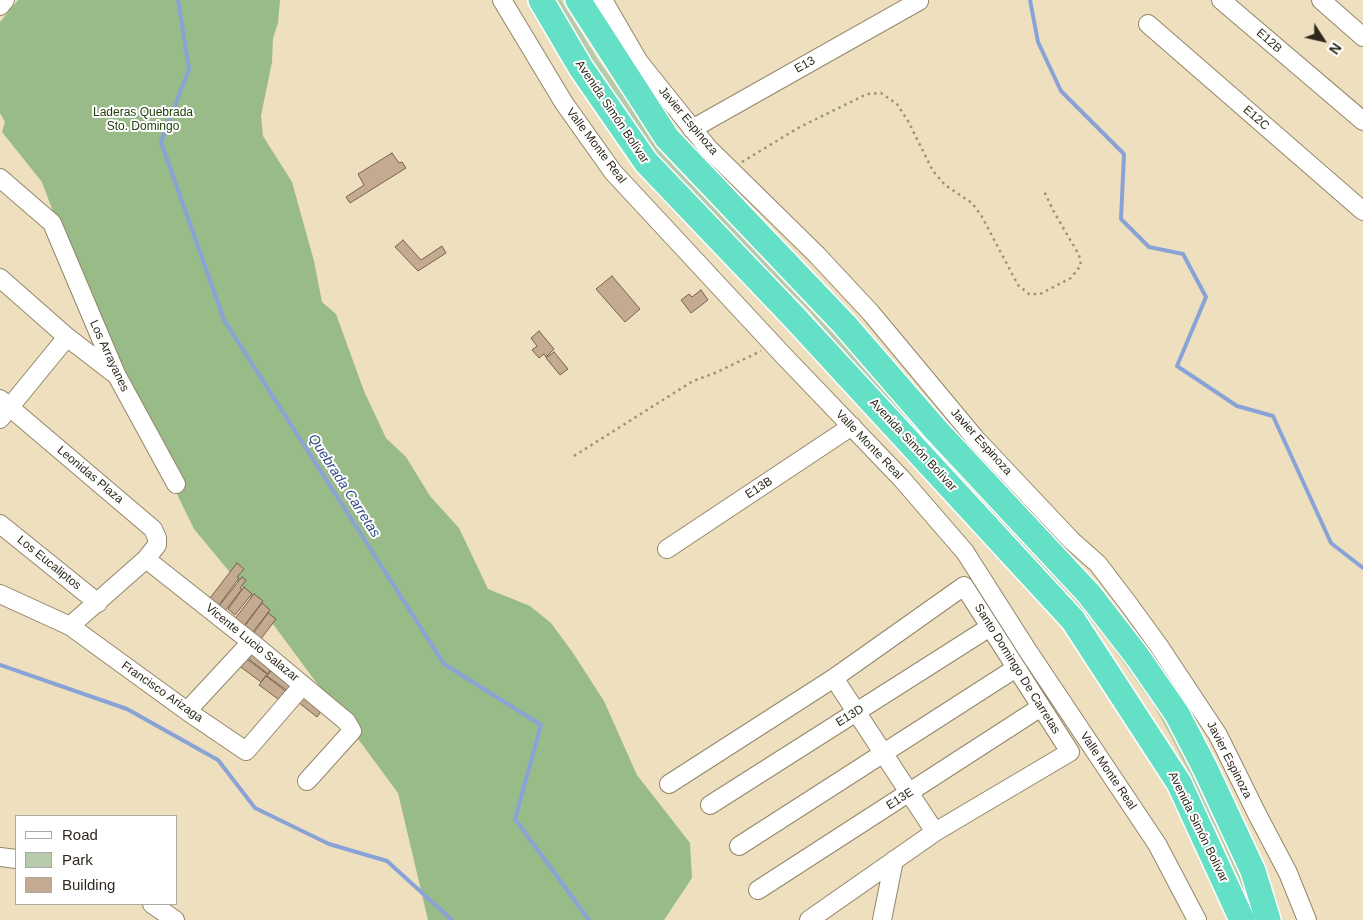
<!DOCTYPE html>
<meta charset="utf-8">
<style>
body{margin:0}
#map{position:relative;width:1363px;height:920px;overflow:hidden;background:#eee0bf;font-family:Helvetica,sans-serif}
canvas{display:block}
.legend{position:absolute;left:15px;top:815px;width:162px;height:90px;box-sizing:border-box;background:#fff;border:1px solid #aba9a4;margin:0;padding:6px 9px;list-style:none;font-size:15px;color:#2e291c}
.legend li{display:flex;align-items:center;gap:10px;height:25px}
.legend b{width:25px;border:1px solid #aba9a4}
.north{position:absolute;left:1298px;top:15px;width:50px;height:50px;-webkit-text-stroke:4px #fff;paint-order:stroke;rotate:125deg;font-size:14px;font-weight:700;line-height:20px;text-align:center;color:#2e291c}
.north::after{content:'';display:block;margin:auto;width:18px;height:22px;background:#2e291c;clip-path:polygon(50% 0,100% 100%,50% 72%,0 100%)}
</style>
<div id="map">
<canvas width="1363" height="920"></canvas>
<ul class="legend">
<li><b style="height:6px;background:#fff"></b>Road</li>
<li><b style="height:14px;background:#b5cbaa"></b>Park</li>
<li><b style="height:14px;background:#c5aa92"></b>Building</li>
</ul>
<div class="north">N</div>
</div>
<script>
const ctx = document.querySelector('canvas').getContext('2d');
ctx.lineJoin = 'round';
function paint(path, color) { ctx.fillStyle = color; ctx.fill(path, 'evenodd'); }
const toPath = rows => new Path2D(rows.map(r => 'M' + r).join(''));
function strokePath(path, color, width, dash) { ctx.strokeStyle = color; ctx.lineWidth = width; ctx.lineCap = dash ? 'butt' : 'round'; ctx.setLineDash(dash || []); ctx.stroke(path); }
function write(font, color, halo, rows, align = 'center') {
  ctx.font = font + ' Helvetica,sans-serif'; ctx.lineWidth = 4; ctx.setLineDash([]); ctx.textBaseline = 'middle'; ctx.strokeStyle = halo; ctx.fillStyle = color; for (const [text, x, y, turn = 0] of rows) {
    ctx.save(); ctx.translate(x, y); ctx.rotate((+turn || 0) * Math.PI / 180); ctx.textAlign = isNaN(turn) ? turn : align; if (halo) ctx.strokeText(text, 0, 0); ctx.fillText(text, 0, 0); ctx.restore();
  }
}
paint(toPath([
 [553,0,561,0,599,61,636,113,728,216,1076,593,1180,734,1261,920,1253,920,1238,877,1217,830,1206,812,1194,783,1171,737,1154,706,1110,644,1071,596,1037,562,1002,528,895,413,810,312,671,173,643,140,608,91]
]), '#b5cbaa');
paint(toPath([
 [18,0,280,0,278,23,273,38,272,62,261,116,263,136,292,182,314,261,322,302,336,314,364,391,386,438,406,457,430,496,459,528,488,589,530,606,551,623,573,653,604,701,637,775,690,843,692,878,664,920,428,920,398,793,276,628,194,529,136,410,110,366,42,182,2,132,5,122,0,113,0,22]
]), '#99bb87');
strokePath(toPath([
 [178,0,189,69,161,142,224,320,444,664,541,725,515,819,589,920],
 [1030,0,1038,42,1061,91,1124,154,1121,219,1149,247,1183,254,1206,297,1177,366,1237,406,1273,416,1331,543,1363,568],
 [0,665,127,709,218,760,255,808,329,844,387,861,452,920]
]), '#8aa3d7', 4);
const building = toPath([
 [392,153,399,163,402,162,406,168,350,203,346,197,364,185,358,174,392,153],
 [403,240,421,260,442,246,446,253,418,271,395,247,403,240],
 [612,276,640,309,625,322,596,289,612,276],
 [701,290,708,300,691,313,681,300,689,294,692,297,701,290],
 [539,331,554,349,546,357,544,354,539,358,532,350,537,346,531,338,539,331],
 [554,352,568,369,560,375,546,358,554,352],
 [237,563,244,569,237,577,239,578,219,605,210,598,237,563],
 [242,577,246,580,240,588,242,589,225,611,219,606,242,577],
 [244,587,252,594,235,615,228,609,244,587],
 [254,594,263,601,243,627,234,620,254,594],
 [262,603,270,610,252,633,244,627,262,603],
 [268,613,276,619,260,640,253,634,268,613],
 [252,646,273,666,268,674,245,656,252,646],
 [244,657,267,674,261,682,238,665,244,657],
 [274,667,295,683,289,692,267,676,274,667],
 [266,676,288,693,282,702,259,685,266,676],
 [306,692,324,707,317,717,298,702,306,692]
]);
paint(building, '#c5aa92');
strokePath(building, '#79604b', 1);
const minor = toPath([
 [502,0,564,103,613,172,783,355,901,478,965,552,1028,651,1157,844,1197,920],
 [603,0,639,62,708,148,817,255,871,313,975,438,1072,541,1098,564,1130,606,1159,646,1218,735,1257,814,1288,873,1307,920],
 [1221,0,1363,121],
 [1321,0,1363,37],
 [0,6,5,0],
 [1148,24,1363,211],
 [692,129,919,1],
 [0,178,52,223,116,374,176,484],
 [0,278,67,337,115,374],
 [0,399,153,529,157,538,157,545,146,559,70,626],
 [0,419,67,337],
 [0,524,98,603],
 [667,549,852,426],
 [146,559,251,642,347,722,352,731,307,781],
 [0,594,70,626,187,711,246,751,303,685],
 [834,678,935,832],
 [187,711,251,642],
 [669,784,834,678,964,586,1070,752,935,832,809,920],
 [710,805,990,627],
 [739,846,1016,668],
 [0,857,16,859],
 [758,890,1041,707],
 [152,904,175,920],
 [882,920,894,860]
]);
const highway = toPath([
 [541,0,581,68,646,162,793,316,1073,620,1179,783,1242,920],
 [578,0,667,138,844,324,936,430,1089,594,1137,656,1177,714,1205,768,1253,871,1268,920]
]);
strokePath(minor, '#938668', 20);
strokePath(highway, '#fff', 28);
strokePath(toPath([
 [742,162,798,128,867,94,881,93,897,104,908,121,933,171,945,185,972,203,981,215,1018,285,1029,294,1040,294,1071,278,1081,265,1079,255,1054,212,1043,189],
 [574,456,693,381,715,373,761,351]
]), '#9c927a', 2.5, [2.5, 4]);
strokePath(minor, '#fff', 18);
strokePath(highway, '#63e0c5', 25);
write('12px', '#2e291c', '#fff', [
 ["E12B",1269,41,41],
 ["E13",805,65,-29],
 ["Avenida Simón Bolívar",612,112,56],
 ["E12C",1256,118,41],
 ["Javier Espinoza",688,121,50],
 ["Valle Monte Real",596,146,53],
 ["Los Arrayanes",109,356,65],
 ["Javier Espinoza",981,442,48],
 ["Valle Monte Real",869,445,46],
 ["Avenida Simón Bolívar",913,445,47],
 ["Leonidas Plaza",90,475,40],
 ["E13B",759,488,-33],
 ["Los Eucaliptos",49,563,39],
 ["Vicente Lucio Salazar",252,643,39],
 ["Santo Domingo De Carretas",1017,669,58],
 ["Francisco Arizaga",162,692,35],
 ["E13D",850,716,-32],
 ["Javier Espinoza",1229,760,63],
 ["Valle Monte Real",1108,771,56],
 ["E13E",900,799,-33],
 ["Avenida Simón Bolívar",1198,827,64]
]);
write('12px', '#21410b', '#fff', [
 ["Laderas Quebrada",143,113],
 ["Sto. Domingo",143,127]
]);
write('italic 14px', '#2d4888', '#fff', [
 ["Quebrada Carretas",344,486,57]
]);
</script>
